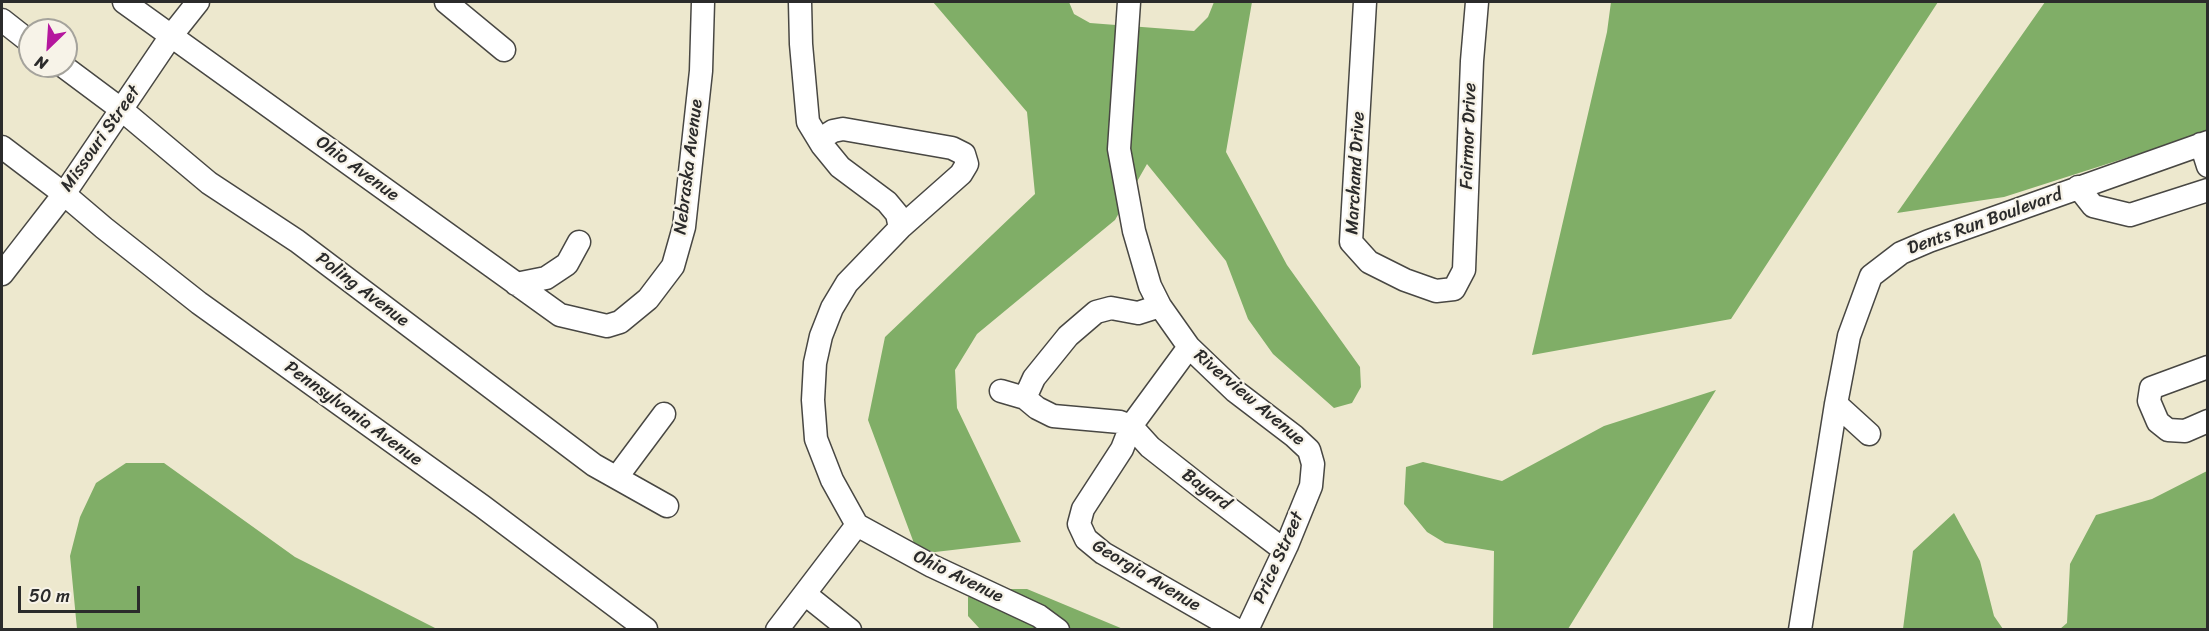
<!DOCTYPE html>
<style>
body{margin:0}
#map{position:relative;width:2209px;height:631px;overflow:hidden;background:#ede8ce;font-family:Sriracha,sans-serif}
canvas{display:block}
.frame{position:absolute;inset:0;border:3px solid #2b2b2b;pointer-events:none}
.north{position:absolute;left:18px;top:18px;width:60px;height:60px;box-sizing:border-box;background:#f7f3e8;border:2px solid #a5a39c;border-radius:50%;rotate:205deg;font-size:16px;font-weight:700;line-height:24px;text-align:center;color:#2b2b2b}
.north::after{content:'';display:block;margin:auto;width:21px;height:27px;background:#b5179e;clip-path:polygon(50% 0,100% 100%,50% 72%,0 100%)}
.scale{position:absolute;left:18px;top:586px;width:122px;height:27px;box-sizing:border-box;border:3px solid #2b2b2b;border-top:0;padding-left:8px;font-size:18px;line-height:21px;white-space:nowrap;color:#2b2b2b;-webkit-text-stroke:4px #f7f3e8;paint-order:stroke}
</style>
<div id="map">
<canvas width="2209" height="631"></canvas>
<div class="frame"></div>
<div class="north">N</div>
<div class="scale">50 m</div>
</div>
<script>
const ctx = document.querySelector('canvas').getContext('2d');
ctx.lineJoin = 'round';
function paint(path, color) { ctx.fillStyle = color; ctx.fill(path, 'evenodd'); }
const toPath = rows => new Path2D(rows.map(r => 'M' + r).join(''));
function strokePath(path, color, width, dash) { ctx.strokeStyle = color; ctx.lineWidth = width; ctx.lineCap = dash ? 'butt' : 'round'; ctx.setLineDash(dash || []); ctx.stroke(path); }
function write(font, color, halo, rows, align = 'center') {
  ctx.font = font + ' Sriracha,sans-serif'; ctx.lineWidth = 4.5; ctx.setLineDash([]); ctx.textBaseline = 'middle'; ctx.strokeStyle = halo; ctx.fillStyle = color; for (const [text, x, y, turn = 0] of rows) {
    ctx.save(); ctx.translate(x, y); ctx.rotate((+turn || 0) * Math.PI / 180); ctx.textAlign = isNaN(turn) ? turn : align; if (halo) ctx.strokeText(text, 0, 0); ctx.fillText(text, 0, 0); ctx.restore();
  }
}
paint(toPath([
 [933,2,1069,2,1074,14,1090,23,1194,31,1208,17,1214,2,1252,2,1226,152,1287,265,1360,367,1361,387,1352,403,1334,408,1273,354,1248,319,1226,261,1147,164,1115,220,977,334,955,370,957,408,1021,542,918,554,868,420,885,337,1035,194,1027,112],
 [1611,2,1938,2,1731,319,1532,355,1607,32],
 [2045,2,2207,2,2207,132,2004,197,1897,213],
 [1716,390,1568,629,1493,629,1494,551,1445,543,1427,532,1404,504,1406,467,1423,462,1502,481,1604,426],
 [126,463,164,463,295,557,437,629,77,629,70,556,80,517,96,483],
 [2207,471,2207,629,2060,629,2067,623,2070,564,2096,515,2152,499],
 [1954,513,1980,561,1994,616,2003,629,1903,629,1913,551],
 [988,589,1027,589,1123,629,980,629,968,616,968,597]
]), '#80ae67');
const minor = toPath([
 [124,2,560,315,607,326,620,322,648,299,673,266,684,227,701,71,703,2],
 [446,2,504,50],
 [800,2,801,44,808,122,822,145,840,167,887,202,897,214,900,228],
 [1129,2,1119,149,1134,231,1150,286,1160,306,1189,347,1235,391,1294,436,1309,450,1313,464,1311,486,1287,545,1247,630],
 [1365,2,1351,242,1369,262,1405,280,1436,291,1454,289,1464,270,1472,61,1477,2],
 [2,20,30,42],
 [63,66,122,110,209,183,297,241,594,465,667,506],
 [2201,144,2208,166],
 [2,147,64,194,104,228,199,303,482,506,646,629],
 [2078,187,2093,206,2130,215,2208,190],
 [2,274,64,194,171,36,198,2],
 [516,284,546,278,567,264,579,242],
 [1189,347,1131,426,1122,449,1083,509,1079,524,1086,539,1103,553,1237,630],
 [2208,367,2151,388,2149,401,2158,422,2168,430,2185,431,2208,421],
 [1001,391,1025,398,1037,408,1053,416,1120,422,1131,426,1150,447,1206,491,1276,544,1287,545],
 [1025,398,1034,378,1068,336,1096,312,1111,308,1138,313,1160,306],
 [1836,404,1869,434],
 [617,477,664,414],
 [857,525,932,566,1039,616,1058,630],
 [805,594,850,630],
 [777,630,857,525,832,480,816,439,813,400,815,363,821,336,832,308,847,283,900,228,961,174,967,164,964,154,952,148,843,129,833,131,819,140],
 [1800,630,1836,404,1849,336,1871,276,1901,253,1929,241,2208,142]
]);
strokePath(minor, '#484743', 25);
strokePath(minor, '#fff', 22);
write('18px', '#2b2b2b', '#f7f3e8', [
 ["Fairmor Drive",1469,136,-88],
 ["Missouri Street",101,139,-55],
 ["Nebraska Avenue",689,167,-83],
 ["Ohio Avenue",357,169,36],
 ["Marchand Drive",1356,173,-87],
 ["Dents Run Boulevard",1985,222,-20],
 ["Poling Avenue",362,290,37],
 ["Riverview Avenue",1249,398,40],
 ["Pennsylvania Avenue",353,414,36],
 ["Bayard",1206,490,37],
 ["Price Street",1279,558,-66],
 ["Georgia Avenue",1146,576,31],
 ["Ohio Avenue",958,577,26]
]);
</script>
